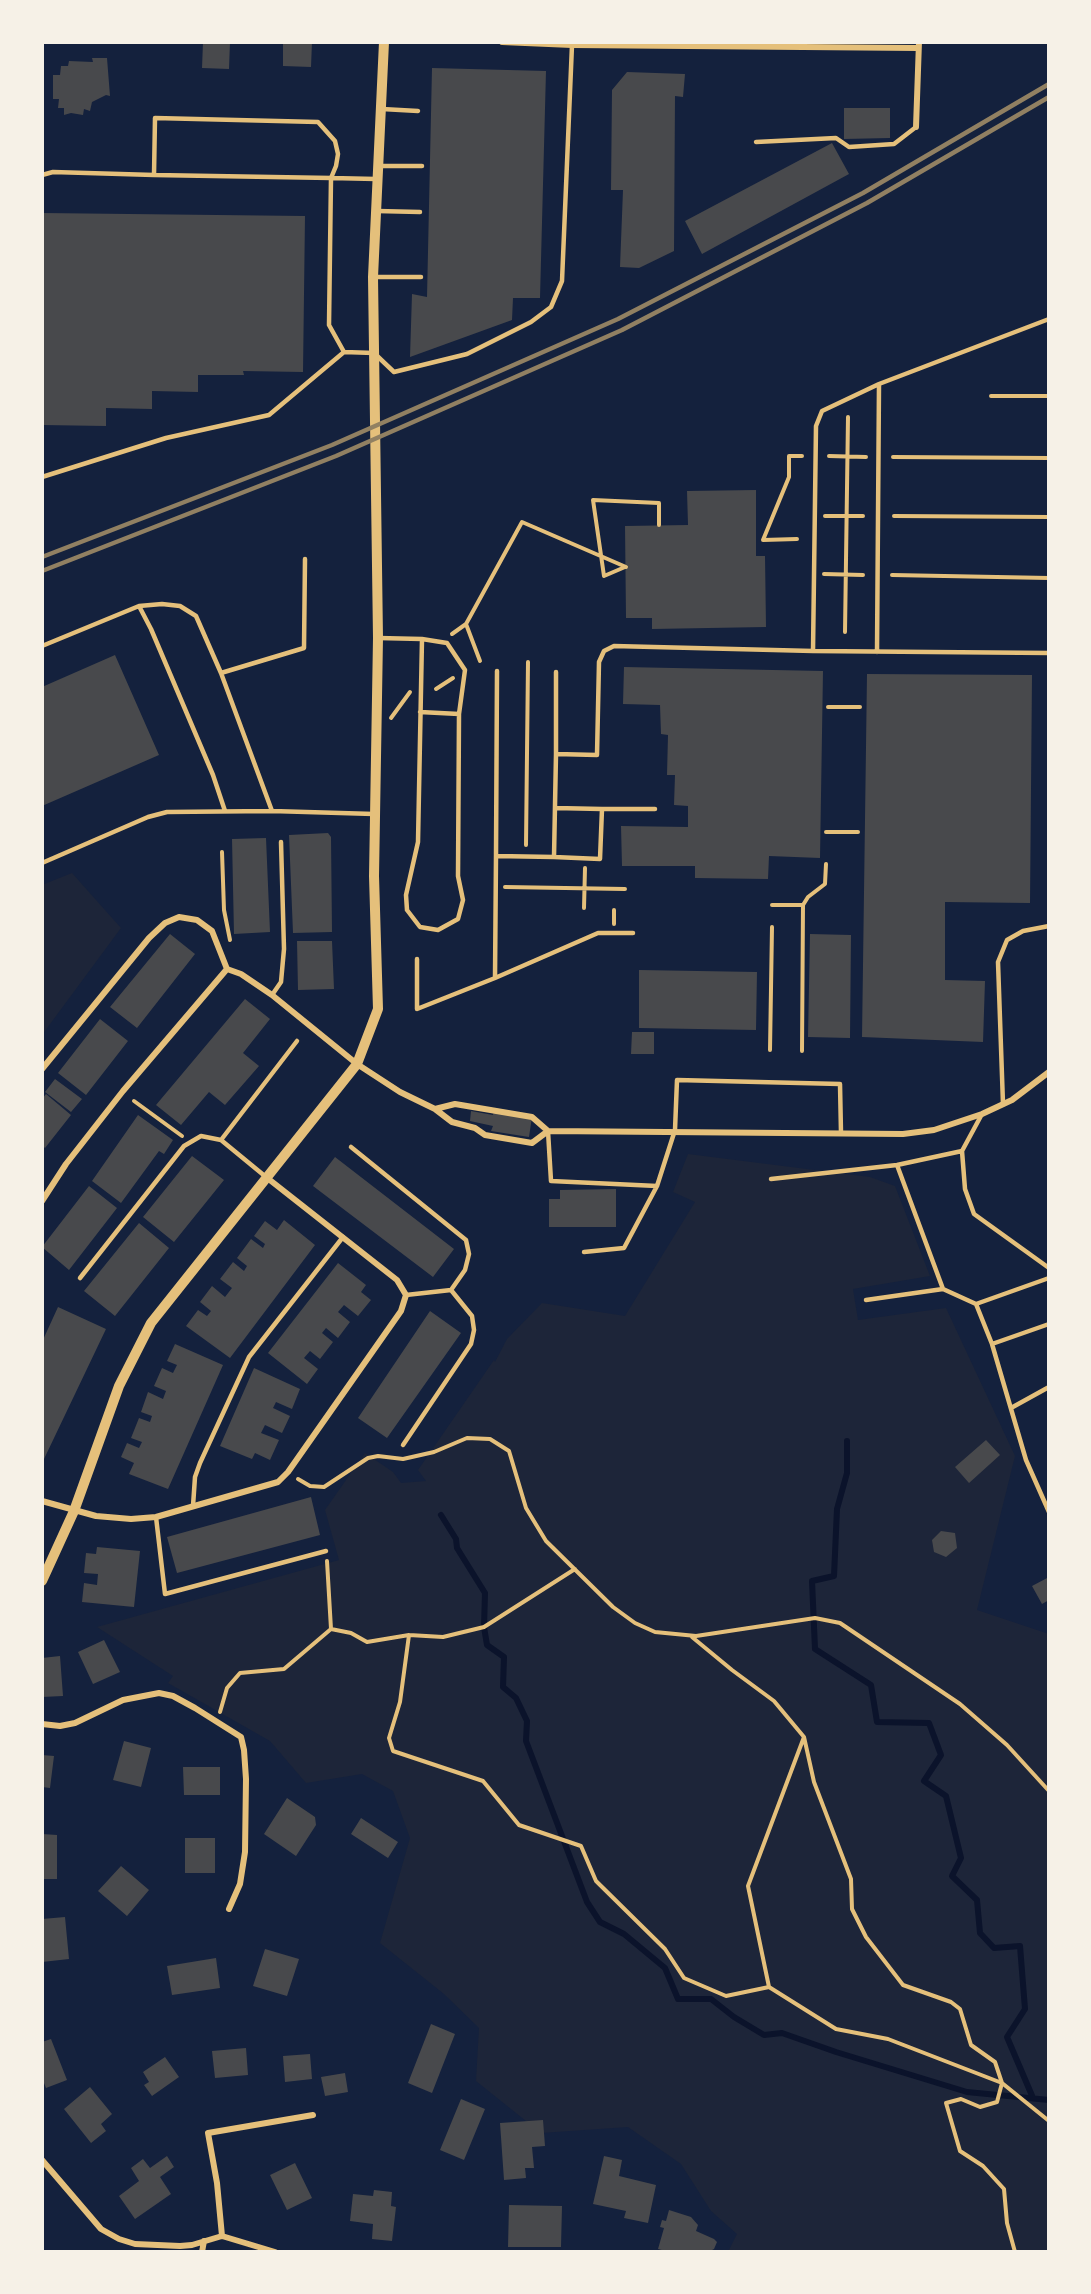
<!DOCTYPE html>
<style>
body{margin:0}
#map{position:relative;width:1091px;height:2294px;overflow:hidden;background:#14213d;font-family:"Fira Sans Condensed",sans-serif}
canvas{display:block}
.frame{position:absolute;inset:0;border:44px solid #f6f1e7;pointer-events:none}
</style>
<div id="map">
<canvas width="1091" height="2294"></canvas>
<div class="frame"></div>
</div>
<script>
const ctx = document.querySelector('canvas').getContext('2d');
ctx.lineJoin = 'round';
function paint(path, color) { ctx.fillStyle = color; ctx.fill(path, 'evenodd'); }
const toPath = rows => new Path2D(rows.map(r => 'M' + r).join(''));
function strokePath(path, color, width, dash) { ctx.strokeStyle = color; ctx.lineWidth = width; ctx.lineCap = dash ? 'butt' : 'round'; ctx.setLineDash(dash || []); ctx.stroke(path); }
paint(toPath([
 [72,873,121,928,42,1035,42,885],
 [688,1154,870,1177,895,1186,930,1276,853,1289,858,1320,946,1308,1015,1456,977,1610,1049,1634,1049,2252,728,2252,737,2234,711,2211,681,2164,628,2127,541,2133,476,2081,479,2028,444,1994,380,1943,410,1838,393,1791,362,1774,306,1783,270,1741,168,1683,173,1676,97,1627,339,1560,325,1510,365,1453,393,1472,401,1483,426,1481,418,1470,494,1360,495,1362,507,1339,542,1303,625,1316,695,1202,673,1192]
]), '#1d2539');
strokePath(toPath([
 [847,1441,847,1473,837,1509,834,1576,812,1581,815,1649,871,1685,877,1722,929,1723,941,1755,924,1781,946,1796,961,1858,952,1876,977,1900,980,1933,994,1948,1020,1946,1025,2009,1007,2037,1033,2098],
 [441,1515,456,1539,457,1548,485,1593,484,1627,487,1645,504,1657,503,1687,516,1698,527,1721,526,1741,587,1902,600,1922,624,1934,665,1968,678,1999,711,1999,734,2017,764,2035,782,2033,836,2052,967,2092,1049,2100]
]), '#0b132b', 6);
paint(toPath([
 [203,42,230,42,229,69,202,68],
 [283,42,312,42,311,67,283,66],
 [92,58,107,58,110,96,106,95,92,102,90,111,84,109,83,115,71,113,64,115,64,108,58,108,59,99,53,99,53,75,60,75,61,66,68,66,69,61,93,62],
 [432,68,546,71,540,298,513,298,512,320,410,357,412,294,427,297],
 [627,72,685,74,683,97,675,96,674,251,639,268,620,267,623,190,611,190,612,90],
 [844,108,890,108,890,138,844,139],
 [832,143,849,174,702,254,685,221],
 [42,213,305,216,303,372,243,371,244,375,198,375,198,392,152,391,152,409,106,408,106,426,42,425],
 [756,490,756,556,765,556,766,627,652,629,652,618,626,618,625,526,688,525,687,491],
 [115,655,159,755,42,806,42,687],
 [624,667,823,671,820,858,769,856,768,879,695,878,695,866,622,866,621,826,688,827,688,806,674,805,675,775,667,775,668,735,661,734,660,705,623,704],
 [867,674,1032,675,1030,903,945,902,945,980,985,981,983,1042,862,1037],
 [328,833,331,837,332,932,293,933,289,835],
 [266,838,270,932,234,934,232,839],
 [170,934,195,954,137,1028,110,1007],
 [810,934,851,935,850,1038,808,1037],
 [297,941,332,941,334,989,298,990],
 [639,970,757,972,756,1030,639,1028],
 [245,999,270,1019,243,1053,259,1066,225,1105,209,1092,181,1125,156,1105],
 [100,1019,128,1041,86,1095,58,1073],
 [632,1032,654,1032,654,1054,631,1054],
 [55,1079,82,1099,71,1112,45,1092],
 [46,1094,71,1115,45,1148,42,1145,42,1099],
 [494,1110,532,1117,529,1137,491,1131,493,1126,470,1121,471,1111,493,1115],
 [138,1115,173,1140,164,1154,159,1151,121,1203,92,1181],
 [192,1156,224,1180,174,1242,143,1217],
 [335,1157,454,1249,433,1277,313,1186],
 [89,1186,117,1208,69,1270,42,1247],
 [616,1189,616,1227,549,1227,549,1199,560,1199,560,1190],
 [284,1220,315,1245,230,1358,186,1326,198,1310,207,1316,211,1311,200,1302,212,1286,225,1297,232,1288,220,1279,233,1262,244,1271,247,1266,237,1258,251,1239,263,1248,265,1244,254,1236,265,1221,277,1230],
 [139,1223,169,1248,115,1316,84,1291],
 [338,1263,366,1285,361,1292,371,1300,358,1316,344,1305,338,1312,350,1322,338,1338,326,1328,322,1333,333,1342,320,1359,310,1351,304,1358,318,1369,307,1384,268,1353],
 [58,1307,106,1329,44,1459,42,1458,42,1342],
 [430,1311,461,1333,387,1438,358,1418],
 [175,1344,223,1365,168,1489,129,1474,134,1463,121,1457,127,1443,139,1448,142,1442,131,1438,139,1418,150,1422,152,1416,141,1412,148,1392,163,1399,166,1391,154,1386,162,1368,173,1373,177,1365,167,1361],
 [254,1368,300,1389,292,1409,276,1402,273,1408,290,1416,282,1433,265,1425,261,1433,279,1440,270,1460,255,1453,252,1459,220,1446],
 [986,1440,1000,1455,969,1483,955,1467],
 [311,1497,320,1535,177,1573,167,1537],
 [941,1531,955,1533,957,1548,946,1557,934,1552,932,1540],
 [97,1547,140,1551,134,1607,82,1602,84,1583,97,1585,98,1574,84,1573,86,1553,96,1554],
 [1049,1577,1049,1600,1042,1604,1032,1586],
 [104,1640,120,1672,93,1684,78,1652],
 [60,1656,63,1696,42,1697,42,1658],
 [124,1741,151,1748,141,1787,113,1780],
 [42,1755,54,1756,50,1788,42,1787],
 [183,1767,220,1767,220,1795,184,1795],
 [287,1798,315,1817,316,1825,296,1856,264,1834],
 [361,1818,398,1842,388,1858,351,1834],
 [42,1834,57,1835,57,1879,42,1879],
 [185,1838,215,1838,215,1873,185,1873],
 [121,1866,149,1890,127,1916,98,1891],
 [65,1917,69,1959,42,1962,42,1919],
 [265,1949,299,1959,287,1996,253,1986],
 [216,1958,220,1988,172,1995,167,1966],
 [431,2024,455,2034,432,2093,408,2083],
 [51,2039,67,2080,46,2088,42,2078,42,2042],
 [246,2048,248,2075,215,2078,212,2051],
 [310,2054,312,2079,285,2082,283,2056],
 [165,2057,179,2077,152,2096,144,2085,149,2082,143,2072],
 [345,2073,348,2092,325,2096,321,2077],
 [90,2087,112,2114,101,2124,106,2131,91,2143,64,2109],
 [461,2099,485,2109,464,2160,440,2150],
 [543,2120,545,2146,532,2147,534,2168,525,2168,526,2178,504,2180,500,2123],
 [167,2156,174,2167,160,2177,171,2194,135,2219,119,2196,139,2181,131,2168,143,2159,150,2168],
 [604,2156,622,2160,619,2176,656,2185,648,2223,624,2218,626,2211,593,2204],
 [295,2163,312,2198,287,2210,270,2175],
 [374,2190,392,2192,391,2206,396,2207,392,2241,372,2239,373,2224,350,2221,353,2194,373,2196],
 [509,2205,562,2206,561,2247,508,2247],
 [669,2210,691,2217,698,2225,696,2231,714,2239,717,2242,714,2249,708,2252,669,2252,658,2249,664,2228,660,2227,662,2220,666,2221]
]), '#48494c');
strokePath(toPath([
 [991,396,1049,396],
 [829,456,866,457],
 [893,457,1049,458],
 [825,516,863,516],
 [894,516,1049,517],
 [797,539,763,540,789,477,789,456,802,456],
 [625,567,604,576,593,500,659,503,659,525],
 [824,574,863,575],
 [892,575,1049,578],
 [845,632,848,417],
 [452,634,466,624],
 [480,661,466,624,522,522,626,567],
 [436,689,453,678],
 [828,707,860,707],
 [391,718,410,692],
 [826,832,858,832],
 [526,845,528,662],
 [222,852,224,910,230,940],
 [505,887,625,889],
 [772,905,803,905],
 [584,908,585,868],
 [614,924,614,910],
 [770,1050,772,927],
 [802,1051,803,905,808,897,825,884,826,864],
 [134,1101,182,1136],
 [298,1479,310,1486,324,1487,368,1458,378,1456,403,1459,434,1452,467,1438,490,1439,509,1451,526,1508,546,1541,613,1607,635,1623,655,1632,696,1636,815,1618,840,1623,960,1704,1007,1745,1049,1791],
 [327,1561,331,1629],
 [575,1569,484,1627,443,1637,409,1635,400,1702,389,1738,393,1751,483,1781,519,1825,581,1846,596,1881,665,1949,684,1978,726,1996,769,1987,836,2029,888,2039,1002,2083,1049,2121],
 [692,1637,732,1670,774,1701,804,1737,814,1782,851,1879,852,1909,866,1937,903,1985,951,2002,960,2009,971,2045,995,2062,1002,2083,997,2102,980,2107,961,2099,946,2103,960,2151,983,2166,1004,2189,1007,2223,1015,2252],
 [220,1712,227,1688,240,1673,284,1669,331,1629,351,1633,367,1642,409,1635],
 [769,1987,748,1886,804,1737]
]), '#e5c07b', 4);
strokePath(toPath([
 [382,109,418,111],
 [155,118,318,122,335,141,338,154,336,166,331,178,154,175,155,118],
 [756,142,836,138,849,147,894,144,916,127],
 [379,166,422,166],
 [42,175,53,172,154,175],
 [376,179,331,178,329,325,344,352,374,353,394,372,467,354,531,322,551,307,562,281,572,45],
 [377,211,420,212],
 [373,277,421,277],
 [42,477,166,438,269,415,344,352],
 [139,606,151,629,213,775,225,811],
 [378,638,422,639,447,643,465,670,459,714,458,876,463,900,458,919,438,930,420,927,407,910,406,895,418,842,422,639],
 [42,646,139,606,162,604,180,606,196,616,221,673],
 [813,651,816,426,822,411,879,384,1049,319],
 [877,652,879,384],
 [497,671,496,856,554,857,556,754],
 [556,672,556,754,597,755,599,662,604,651,614,646,813,651,1049,653],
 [420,712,459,714],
 [555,808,602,809],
 [272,811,221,673,304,648,305,559],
 [554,857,600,859,602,809,655,809],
 [42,863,148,817,167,812,272,811,374,814],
 [417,959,417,1009,495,978,496,856],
 [495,978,598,933,633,933],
 [272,995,281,982,284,949,281,842],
 [1003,1104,998,962,1007,940,1023,931,1049,926],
 [548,1131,551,1181,657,1186],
 [351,1147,466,1240,469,1254,465,1270,451,1290],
 [962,1151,965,1189,974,1214,1049,1268],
 [266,1177,221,1140,297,1041],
 [771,1179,897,1165,962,1151,982,1114],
 [584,1252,624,1248,657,1186,675,1130,677,1080,840,1084,841,1133],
 [80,1278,184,1146,201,1136,221,1140],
 [943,1289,976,1304,1049,1278],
 [866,1300,943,1289,897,1165],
 [976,1304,992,1344],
 [1049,1324,992,1344,1026,1460,1049,1512],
 [1011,1408,1049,1387],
 [403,1445,471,1344,474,1330,472,1316,451,1290,406,1295],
 [193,1506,195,1477,200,1463,249,1357,343,1237],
 [156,1517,165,1594,326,1551]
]), '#e5c07b', 4.5);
strokePath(toPath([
 [502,42,572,45,918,48],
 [916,127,919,42],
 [42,1069,149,938,165,923,179,917,197,920,212,931,227,969,241,974,272,995,357,1064,400,1092,435,1109,452,1122,475,1128,485,1135,532,1143,548,1131,903,1134,934,1130,982,1114,1012,1100,1049,1072],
 [435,1109,455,1104,532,1117,548,1131],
 [42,1201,66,1164,123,1091,227,969],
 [42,1501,96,1516,131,1519,156,1517,278,1482,288,1472,401,1311,406,1295,397,1280,266,1177],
 [42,1724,60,1726,75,1723,123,1700,159,1693,173,1696,195,1708,241,1737,244,1750,246,1779,245,1852,240,1884,229,1909],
 [42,2160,101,2229,119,2239,135,2244,180,2246,192,2245,222,2236,275,2252],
 [222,2236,217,2183,208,2133,313,2115],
 [202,2252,204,2241]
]), '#e5c07b', 6);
strokePath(toPath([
 [42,1581,74,1511,119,1386,151,1323,357,1064,378,1009,374,876,378,638,373,277,384,42]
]), '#e5c07b', 10);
strokePath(toPath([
 [42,557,332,445,618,319,863,193,1049,84],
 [42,571,336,456,622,330,867,203,1049,97]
]), '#918062', 4.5);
</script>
